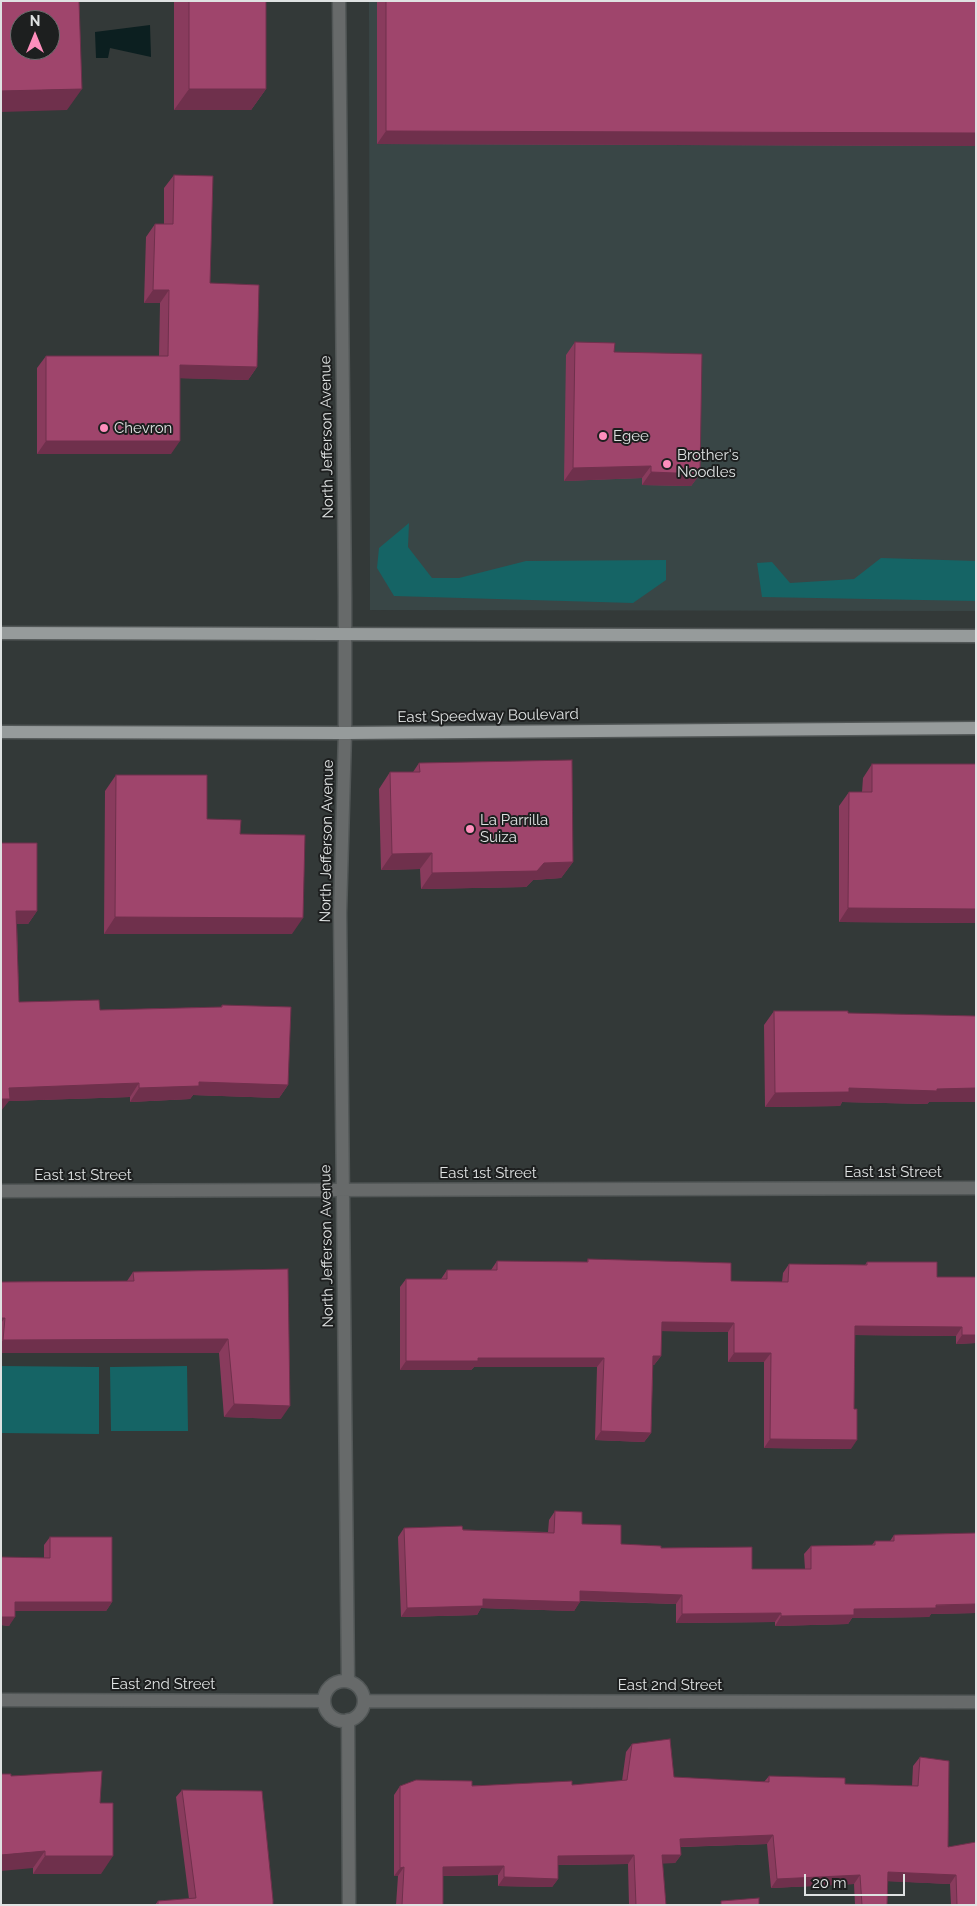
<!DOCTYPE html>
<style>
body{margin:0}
#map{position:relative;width:977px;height:1906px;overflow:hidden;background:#333938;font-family:Raleway,sans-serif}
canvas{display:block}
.frame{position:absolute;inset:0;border:2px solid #dfe2e2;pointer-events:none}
.north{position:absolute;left:10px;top:10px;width:50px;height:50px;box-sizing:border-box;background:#1d1f1f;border:1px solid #6b6d6d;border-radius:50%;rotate:0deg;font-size:14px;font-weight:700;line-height:20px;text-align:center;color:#dfe2e2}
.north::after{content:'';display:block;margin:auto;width:18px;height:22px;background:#fe8ebc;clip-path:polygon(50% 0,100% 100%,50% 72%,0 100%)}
.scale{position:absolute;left:804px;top:1874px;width:101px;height:22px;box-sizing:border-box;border:2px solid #dfe2e2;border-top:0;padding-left:6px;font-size:15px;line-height:18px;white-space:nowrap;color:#dfe2e2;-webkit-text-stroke:4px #1d1f1f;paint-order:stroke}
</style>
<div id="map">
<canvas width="977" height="1906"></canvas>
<div class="frame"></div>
<div class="north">N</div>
<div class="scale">20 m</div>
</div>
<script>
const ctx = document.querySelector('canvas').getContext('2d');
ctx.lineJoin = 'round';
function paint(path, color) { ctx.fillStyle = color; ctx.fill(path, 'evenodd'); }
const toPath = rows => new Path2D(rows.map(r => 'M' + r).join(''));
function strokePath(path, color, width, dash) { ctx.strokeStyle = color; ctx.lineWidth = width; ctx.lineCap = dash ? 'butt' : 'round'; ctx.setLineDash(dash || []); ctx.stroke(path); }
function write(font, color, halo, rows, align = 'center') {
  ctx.font = font + ' Raleway,sans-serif'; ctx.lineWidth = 4; ctx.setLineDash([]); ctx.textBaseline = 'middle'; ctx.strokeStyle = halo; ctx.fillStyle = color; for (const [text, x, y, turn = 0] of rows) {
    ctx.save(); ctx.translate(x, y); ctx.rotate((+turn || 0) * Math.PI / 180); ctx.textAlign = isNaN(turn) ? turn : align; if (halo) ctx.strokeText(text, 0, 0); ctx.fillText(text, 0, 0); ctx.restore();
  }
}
paint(toPath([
 [369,1,976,1,976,611,370,610]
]), '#394646');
paint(toPath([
 [409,523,408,547,432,578,459,578,526,561,666,560,666,580,633,603,394,596,377,568,379,548],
 [881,558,976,561,976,601,762,597,757,563,772,562,790,583,854,579],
 [1,1366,99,1367,99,1434,1,1433],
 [187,1366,188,1431,111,1431,110,1367]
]), '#156465');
paint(toPath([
 [150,25,151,57,110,48,108,58,96,58,95,32]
]), '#0c1f20');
const minor = toPath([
 [339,1,345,597,345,733,340,913,348,1681],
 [1,1191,976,1188],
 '324 1701a20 20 0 1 1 40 0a20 20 0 1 1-40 0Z',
 [1,1700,324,1701],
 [364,1701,976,1702],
 [348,1720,349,1905]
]);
const primary = toPath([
 [1,633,976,636],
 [1,732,345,733,976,728]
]);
strokePath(minor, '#525757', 15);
strokePath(primary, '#525757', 15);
strokePath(minor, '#676a6a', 12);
strokePath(primary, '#969b9b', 12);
paint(toPath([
 [174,1,266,1,266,89,251,110,174,110],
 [377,1,976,1,976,146,377,144],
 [174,175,210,283,257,367,248,380,180,378,171,454,37,454,37,368,46,356,159,356,160,303,144,303,146,237,155,224,164,224,164,188],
 [575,342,614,352,700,474,691,486,642,485,642,478,564,481,566,355],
 [419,763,573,862,561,878,533,880,526,887,421,889,420,869,381,870,379,789,390,772,413,772],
 [872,764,976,764,976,923,839,922,839,806,849,792,862,792,863,778],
 [116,775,207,819,240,834,292,934,104,934,105,791],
 [1,843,37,911,28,924,17,924,19,1002,100,1010,221,1007,222,1005,288,1085,279,1098,193,1095,190,1099,130,1102,130,1097,9,1101],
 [774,1011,848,1013,929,1102,927,1104,842,1102,840,1106,765,1107,764,1025],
 [588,1259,731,1281,782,1282,783,1273,789,1264,865,1265,867,1262,937,1277,976,1277,976,1343,956,1344,956,1336,855,1335,851,1449,764,1448,764,1362,728,1362,728,1332,661,1331,661,1356,654,1365,653,1365,651,1433,644,1442,595,1440,597,1367,474,1367,471,1370,400,1370,400,1287,406,1279,441,1279,447,1270,491,1270,497,1261,587,1262],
 [288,1269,281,1419,224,1417,219,1353,1,1353,1,1282,127,1281,133,1272],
 [555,1511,582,1524,621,1544,661,1548,752,1569,805,1569,804,1554,811,1546,872,1545,875,1541,890,1541,894,1535,976,1533,976,1613,931,1614,929,1617,852,1618,848,1624,775,1626,775,1622,676,1623,676,1604,580,1601,574,1611,481,1608,477,1615,401,1617,398,1537,404,1528,548,1532,549,1520],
 [50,1537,112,1602,106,1611,15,1611,9,1626,1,1625,1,1557,44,1558,44,1545],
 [632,1744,674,1777,764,1782,769,1776,845,1784,912,1786,913,1766,920,1757,948,1847,976,1905,951,1905,950,1884,888,1881,887,1905,855,1905,854,1884,771,1888,767,1844,681,1847,681,1855,675,1863,662,1863,666,1905,629,1905,628,1864,558,1865,558,1879,552,1887,498,1886,498,1875,443,1876,443,1905,396,1905,398,1876,394,1876,394,1795,400,1786,572,1785,622,1781,626,1752],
 [11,1776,100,1803,101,1874,33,1874,33,1868],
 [182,1790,273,1905,155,1905,158,1901,189,1899,176,1797]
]), '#893b5d');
paint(toPath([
 [82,89,67,110,1,112,1,91],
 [189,89,266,89,251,110,174,110],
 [386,131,976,133,976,146,377,144],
 [153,290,169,290,160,303,144,303],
 [180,365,257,367,248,380,171,378],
 [46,441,180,441,171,454,37,454],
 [651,466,642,478,564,481,573,468],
 [651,472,700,474,691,486,642,485],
 [432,853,420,869,381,870,392,854],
 [573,862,561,878,533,880,526,887,421,889,432,873,544,863],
 [848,908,976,909,976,923,839,922],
 [16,911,37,911,28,924,7,924],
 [115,917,303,918,292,934,104,934],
 [199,1082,288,1085,279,1098,193,1095,190,1099,130,1102,139,1088],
 [139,1083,130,1097,9,1101,1,1111,1,1099,9,1088],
 [849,1088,976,1088,976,1102,929,1102,927,1104,842,1102,840,1106,765,1107,775,1093],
 [1,1318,5,1318,1,1323],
 [662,1322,734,1323,728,1332,655,1331],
 [855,1326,962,1327,956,1336,849,1335],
 [962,1335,976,1335,976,1343,956,1344],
 [228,1339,219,1353,1,1353,1,1343,3,1340],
 [734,1353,771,1353,764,1362,728,1362],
 [653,1356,661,1356,654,1365,647,1365],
 [478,1358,604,1358,597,1367,474,1367,471,1370,400,1370,406,1361],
 [234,1404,290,1406,281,1419,224,1417],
 [601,1431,651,1433,644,1442,595,1440],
 [770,1439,857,1440,851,1449,764,1448],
 [580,1591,682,1595,676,1604,574,1600],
 [483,1599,580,1602,574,1611,481,1608,477,1615,401,1617,407,1608],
 [15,1602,112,1602,106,1611,9,1611],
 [976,1604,976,1613,931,1614,929,1617,852,1618,848,1624,775,1626,781,1616,854,1609],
 [781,1613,775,1622,676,1623,682,1614],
 [1,1617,15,1617,9,1626,1,1625],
 [773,1835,767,1844,674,1847,680,1839],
 [45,1851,33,1868,1,1871,1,1855],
 [634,1855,628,1864,552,1865,558,1856],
 [662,1855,681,1855,675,1863,656,1864],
 [45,1856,113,1856,101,1874,33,1874],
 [504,1866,498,1875,437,1876,443,1867],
 [404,1867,398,1876,394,1876,400,1868],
 [888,1872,956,1875,950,1884,882,1881],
 [860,1875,854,1884,771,1888,777,1879],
 [504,1877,558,1879,552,1887,498,1886]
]), '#6f304c');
const building = toPath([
 [1,1,79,1,82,89,1,91,1,1],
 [20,20,50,20,50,50,20,50,20,20],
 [189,1,266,1,266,89,189,89,189,1],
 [386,1,976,1,976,133,386,131,386,1],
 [174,175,213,176,210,283,259,285,257,367,180,365,180,441,46,441,46,356,168,356,169,290,153,290,155,224,173,224,174,175],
 [575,342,615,343,614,352,702,354,700,474,651,472,651,466,573,468,575,342],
 [572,760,573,862,544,863,537,871,432,873,432,853,392,854,390,772,420,772,419,763,572,760],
 [872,764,976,764,976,909,848,908,849,792,872,792,872,764],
 [116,775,207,775,207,819,241,820,240,834,305,835,303,918,115,917,116,775],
 [1,843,37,843,37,911,16,911,19,1002,99,1000,100,1010,222,1007,222,1005,291,1007,288,1085,199,1082,199,1086,139,1088,139,1083,9,1088,10,1099,1,1099,1,843],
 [774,1011,848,1011,848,1013,976,1016,976,1088,937,1089,937,1091,849,1088,849,1092,775,1093,774,1011],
 [588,1259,731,1263,731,1281,788,1282,789,1264,867,1265,867,1262,937,1262,937,1277,976,1277,976,1335,962,1335,962,1327,855,1326,854,1409,857,1409,857,1440,770,1439,771,1353,734,1353,734,1323,662,1322,661,1356,653,1356,651,1433,601,1431,604,1358,478,1358,478,1361,406,1361,406,1279,447,1279,447,1270,497,1270,497,1261,588,1262,588,1259],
 [288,1269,290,1406,234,1404,228,1339,3,1340,5,1318,1,1318,1,1282,134,1281,133,1272,288,1269],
 [555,1511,582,1512,582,1524,621,1525,621,1544,661,1546,661,1548,752,1547,752,1569,811,1569,811,1546,875,1545,875,1541,894,1541,894,1535,976,1533,976,1604,936,1605,936,1608,854,1609,854,1615,781,1616,781,1613,682,1614,682,1595,580,1591,580,1602,483,1599,483,1606,407,1608,404,1528,462,1526,463,1530,554,1533,555,1511],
 [50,1537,112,1537,112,1602,15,1602,15,1617,1,1617,1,1557,50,1558,50,1537],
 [670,1739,674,1777,769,1782,769,1776,845,1778,845,1784,918,1786,920,1757,949,1761,948,1847,976,1842,976,1905,957,1905,956,1875,888,1872,887,1905,862,1905,860,1875,777,1879,773,1835,680,1839,681,1855,662,1855,666,1905,636,1905,634,1855,558,1856,558,1879,504,1877,504,1866,443,1867,443,1905,402,1905,404,1867,400,1868,400,1786,416,1780,472,1781,472,1786,572,1781,572,1785,627,1780,632,1744,670,1739],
 [102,1771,100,1803,113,1803,113,1856,45,1856,45,1851,1,1855,1,1774,11,1774,11,1776,102,1771],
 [182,1790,262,1791,273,1900,273,1905,158,1905,158,1901,196,1898,182,1790],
 [759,1898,759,1905,721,1905,721,1901,759,1898]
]);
paint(building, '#9f456c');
strokePath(building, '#6f304c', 1);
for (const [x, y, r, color] of [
 [104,428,5,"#fe8ebc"],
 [603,436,5,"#fe8ebc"],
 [667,464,5,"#fe8ebc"],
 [470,829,5,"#fe8ebc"]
]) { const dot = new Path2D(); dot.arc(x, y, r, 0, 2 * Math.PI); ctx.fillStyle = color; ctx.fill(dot); strokePath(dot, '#1d1f1f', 2); }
write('15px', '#dfe2e2', '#1d1f1f', [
 ["Chevron",114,428],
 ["Egee",613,436],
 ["Brother's",677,455],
 ["Noodles",677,472],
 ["La Parrilla",480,820],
 ["Suiza",480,837]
], 'left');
write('15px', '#dfe2e2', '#1d1f1f', [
 ["North Jefferson Avenue",327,437,-91],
 ["East Speedway Boulevard",488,716,-1],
 ["North Jefferson Avenue",327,841,-89],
 ["East 1st Street",893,1172],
 ["East 1st Street",488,1173],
 ["East 1st Street",83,1175],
 ["North Jefferson Avenue",327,1246,-91],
 ["East 2nd Street",163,1684],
 ["East 2nd Street",670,1685]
]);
</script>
